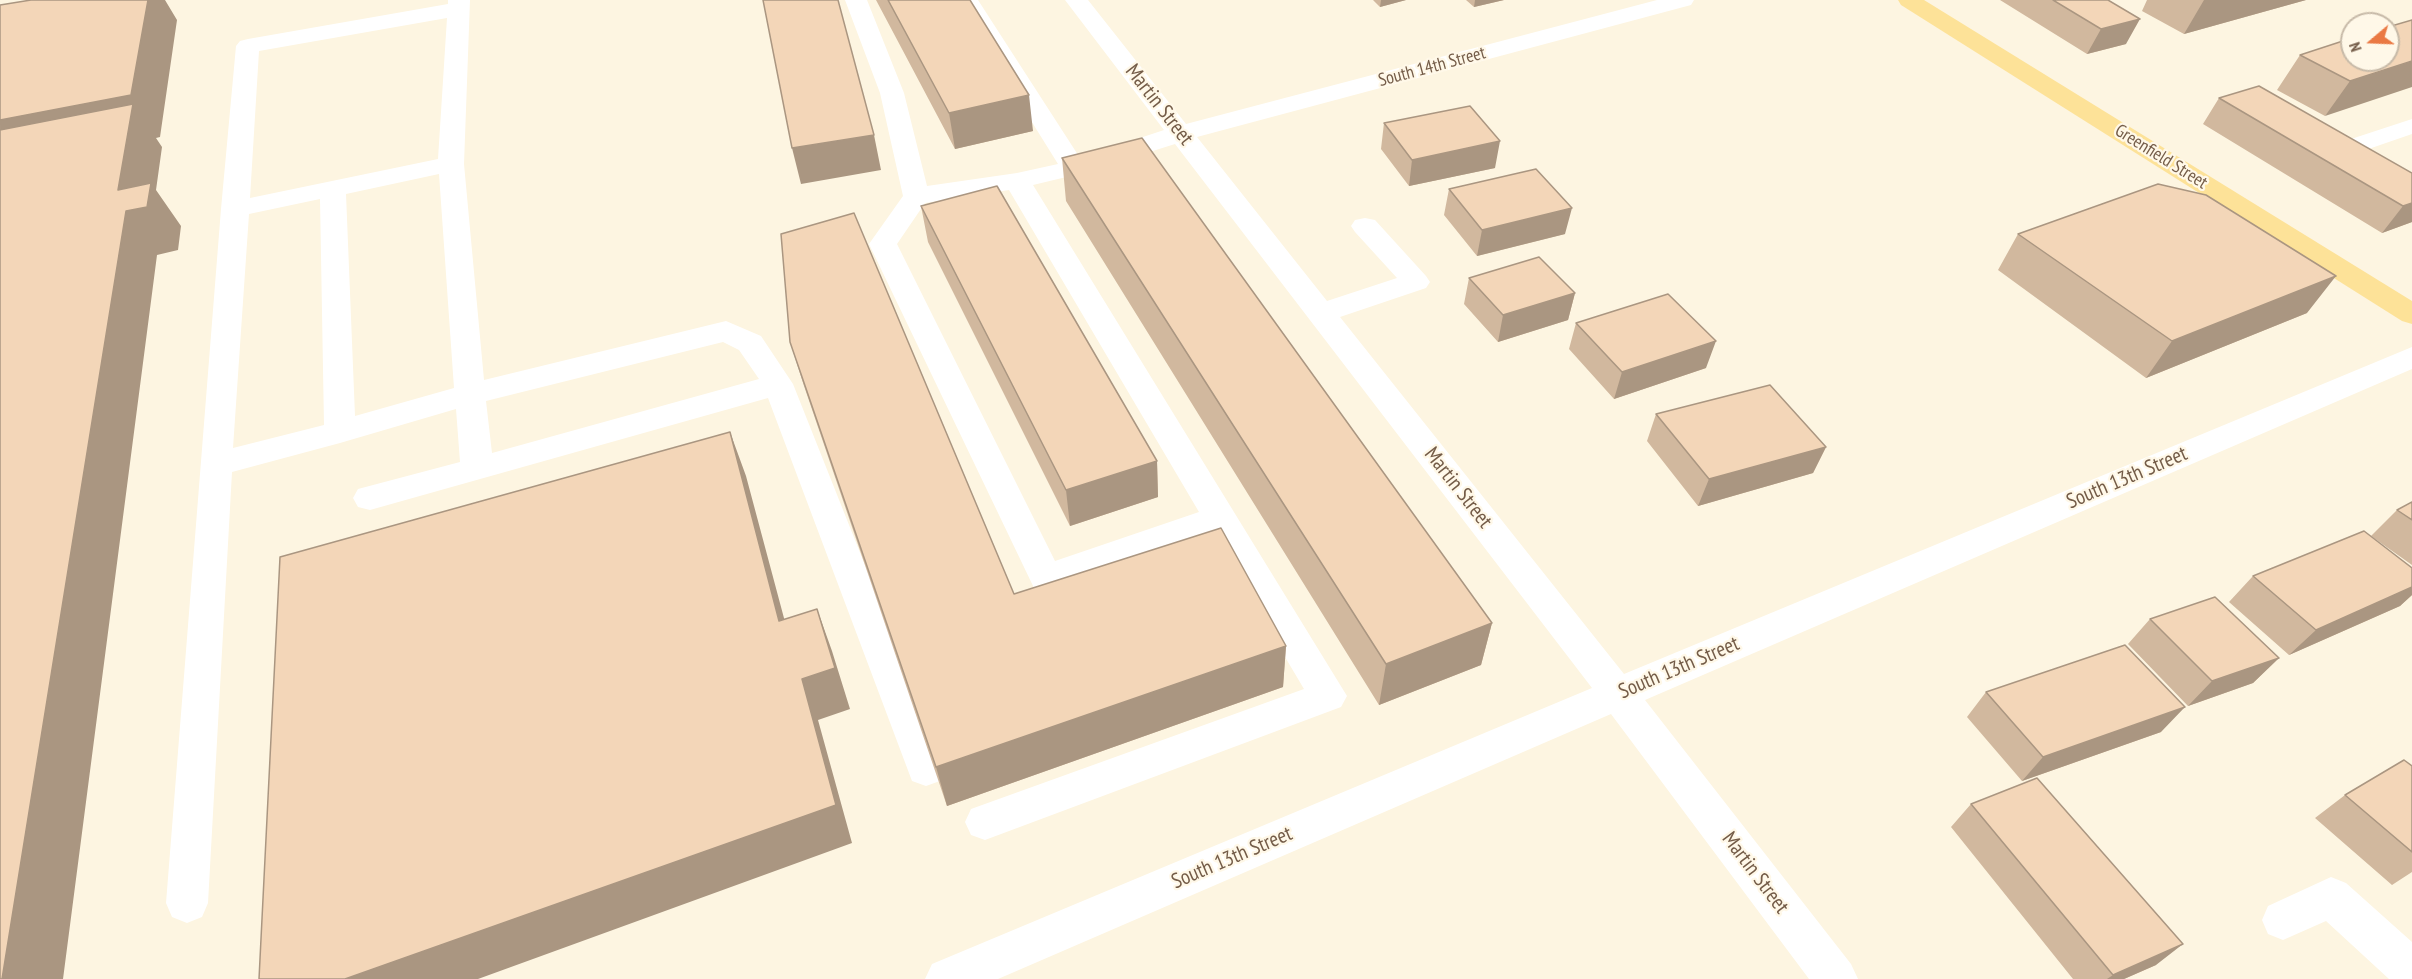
<!DOCTYPE html>
<style>
body{margin:0}
#map{position:relative;width:2412px;height:979px;overflow:hidden;background:#fdf5e1;font-family:"PT Sans Narrow",sans-serif}
canvas{display:block}
.north{position:absolute;left:2340px;top:12px;width:60px;height:60px;box-sizing:border-box;background:#fff8e8;border:2px solid #c7baa8;border-radius:50%;rotate:251deg;font-size:16px;font-weight:700;line-height:24px;text-align:center;color:#745c48}
.north::after{content:'';display:block;margin:auto;width:21px;height:27px;background:#ea7943;clip-path:polygon(50% 0,100% 100%,50% 72%,0 100%)}
</style>
<div id="map">
<canvas width="2412" height="979"></canvas>
<div class="north">N</div>
</div>
<script>
const ctx = document.querySelector('canvas').getContext('2d');
ctx.lineJoin = 'round';
const toPath = rows => new Path2D(rows.map(r => 'M' + r).join(''));
function paint(path, color) { ctx.fillStyle = color; ctx.fill(path, 'evenodd'); }
function strokePath(path, color, width, dash) { ctx.strokeStyle = color; ctx.lineWidth = width; ctx.lineCap = dash ? 'butt' : 'round'; ctx.setLineDash(dash || []); ctx.stroke(path); }
function write(font, color, halo, rows, align = 'center') {
  ctx.font = font + ' "PT Sans Narrow",sans-serif'; ctx.lineWidth = 4.5; ctx.setLineDash([]); ctx.textBaseline = 'middle'; ctx.strokeStyle = halo; ctx.fillStyle = color; for (const [text, x, y, turn = 0] of rows) {
    ctx.save(); ctx.translate(x, y); ctx.rotate((+turn || 0) * Math.PI / 180); ctx.textAlign = isNaN(turn) ? turn : align; if (halo) ctx.strokeText(text, 0, 0); ctx.fillText(text, 0, 0); ctx.restore();
  }
}
paint(toPath([
 [448,0,470,0,464,164,484,380,726,321,761,336,793,384,946,769,940,781,926,786,912,781,768,398,370,510,358,507,353,498,358,489,460,462,456,409,340,443,232,472,208,903,202,917,187,923,172,917,166,903,221,209,236,46,240,41,248,39,448,4,448,0],
 [447,18,438,159,250,198,259,51,447,18],
 [439,174,454,388,355,416,346,194,439,174],
 [320,199,324,425,233,448,249,214,320,199],
 [723,342,739,350,759,379,492,453,486,401,723,342],
 [845,0,867,0,904,93,927,186,1017,173,1058,164,956,0,978,0,1080,158,1164,130,1065,0,1088,0,1186,124,1657,0,1694,0,1691,5,1197,137,1327,301,1397,278,1355,232,1351,226,1355,220,1365,218,1375,220,1426,276,1430,282,1426,288,1340,317,1624,674,2412,347,2412,369,1645,700,1851,964,1858,979,1809,979,1611,714,998,979,925,979,932,964,1592,688,1175,144,1083,173,1033,185,1347,696,1341,707,985,840,971,835,965,822,971,809,1304,689,1212,534,1046,592,1034,588,869,244,903,196,880,93,845,0],
 [1009,190,1199,512,1055,561,897,244,925,203,1009,190],
 [2412,119,2412,134,2354,154,2345,151,2341,146,2345,141,2412,119],
 [2331,877,2346,883,2412,942,2412,979,2389,979,2326,921,2283,940,2268,934,2262,920,2268,906,2331,877]
]), '#fff');
paint(toPath([
 [1898,0,1924,0,2412,301,2412,324,2402,321,1901,5,1898,0]
]), '#fde298');
paint(toPath([
 [876,0,970,0,1033,131,955,149],
 [1373,0,1406,0,1380,7],
 [1466,0,1504,0,1474,7],
 [2000,0,2108,0,2126,44,2087,54],
 [2147,0,2306,0,2184,34,2142,11],
 [2412,20,2325,116,2277,90,2300,55],
 [2219,98,2412,173,2412,222,2382,233,2203,124],
 [1384,123,1495,168,1409,186,1381,149],
 [1062,158,1492,623,1481,665,1379,705,1066,201],
 [1449,189,1565,234,1477,256,1444,215],
 [921,206,1157,461,1158,497,1070,526,928,242],
 [2018,234,2307,313,2146,378,1998,270],
 [1469,278,1575,293,1568,320,1498,342,1464,304],
 [1576,323,1706,368,1614,399,1569,349],
 [790,342,1014,594,1286,646,1283,687,947,806,804,386],
 [1656,414,1826,447,1813,473,1698,506,1647,441],
 [2412,502,2412,565,2371,536,2397,510],
 [2412,568,2412,595,2400,606,2289,655,2229,602,2253,576],
 [2150,619,2279,658,2253,683,2188,706,2128,644],
 [1986,692,2161,732,2022,781,1967,717],
 [2412,766,2412,872,2392,885,2315,818,2345,795],
 [1971,804,2156,965,2124,979,2073,979,1951,827]
]), '#d1b89e');
paint(toPath([
 [148,0,165,0,177,20,160,137,156,138,162,147,156,190,181,226,178,250,157,255,63,979,2,979,0,120],
 [1381,0,1406,0,1380,7],
 [1475,0,1504,0,1474,7],
 [2204,0,2306,0,2184,34],
 [2140,19,2126,44,2087,54,2101,29],
 [2412,61,2412,87,2325,116,2350,81],
 [1029,95,1033,131,955,149,949,113],
 [874,135,881,170,801,184,792,148],
 [1500,141,1495,168,1409,186,1412,160],
 [2412,203,2412,222,2382,233,2403,206],
 [1572,208,1565,234,1477,256,1482,230],
 [2336,276,2307,313,2146,378,2172,341],
 [1575,293,1568,320,1498,342,1503,315],
 [1716,341,1706,368,1614,399,1622,372],
 [730,432,746,476,796,663,779,621],
 [1826,447,1813,473,1698,506,1709,479],
 [1157,461,1158,497,1070,526,1066,490],
 [2412,587,2412,595,2400,606,2289,655,2316,630],
 [817,609,832,651,850,709,818,720,852,843,478,979,345,979],
 [1492,623,1481,665,1379,705,1386,664],
 [1286,646,1283,687,947,806,936,767],
 [2279,658,2253,683,2188,706,2212,681],
 [2185,707,2161,732,2022,781,2043,757],
 [2183,944,2156,965,2124,979,2107,979,2113,975]
]), '#aa9681');
const building = toPath([
 [31,0,148,0,131,95,0,120,0,5,31,0],
 [763,0,838,0,874,135,792,148,763,0],
 [888,0,970,0,1029,95,949,113,888,0],
 [2053,0,2108,0,2140,19,2101,29,2053,0],
 [2412,20,2412,61,2350,81,2300,55,2352,38,2352,60,2388,60,2388,27,2412,20],
 [2259,86,2412,173,2412,203,2403,206,2219,98,2259,86],
 [133,104,118,190,151,183,147,207,126,211,2,979,0,979,0,130,133,104],
 [1470,106,1500,141,1412,160,1384,123,1470,106],
 [1142,138,1492,623,1386,664,1062,158,1142,138],
 [1536,169,1572,208,1482,230,1449,189,1536,169],
 [2158,184,2206,195,2336,276,2172,341,2018,234,2158,184],
 [997,186,1157,461,1066,490,921,206,997,186],
 [854,213,1014,594,1221,528,1286,646,936,767,790,342,781,234,854,213],
 [1539,257,1575,293,1503,315,1469,278,1539,257],
 [1668,294,1716,341,1622,372,1576,323,1668,294],
 [1770,385,1826,447,1709,479,1656,414,1770,385],
 [730,432,779,621,817,609,835,668,802,679,836,805,345,979,259,979,280,557,730,432],
 [2412,502,2412,520,2397,510,2412,502],
 [2364,531,2412,568,2412,587,2316,630,2253,576,2364,531],
 [2215,597,2279,658,2212,681,2150,619,2215,597],
 [2125,645,2185,707,2043,757,1986,692,2125,645],
 [2404,760,2412,766,2412,852,2345,795,2404,760],
 [2037,778,2183,944,2113,975,1971,804,2037,778]
]);
paint(building, '#f3d6b8');
strokePath(building, '#aa9681', 1.5);
write('18px', '#745c48', '#fff8e8', [
 ["South 14th Street",1432,67,-15],
 ["Greenfield Street",2161,157,32]
]);
write('21px', '#745c48', '#fff8e8', [
 ["Martin Street",1159,105,52],
 ["South 13th Street",2127,478,-23],
 ["Martin Street",1458,488,52],
 ["South 13th Street",1679,668,-23],
 ["South 13th Street",1232,858,-23],
 ["Martin Street",1755,873,53]
]);
</script>
